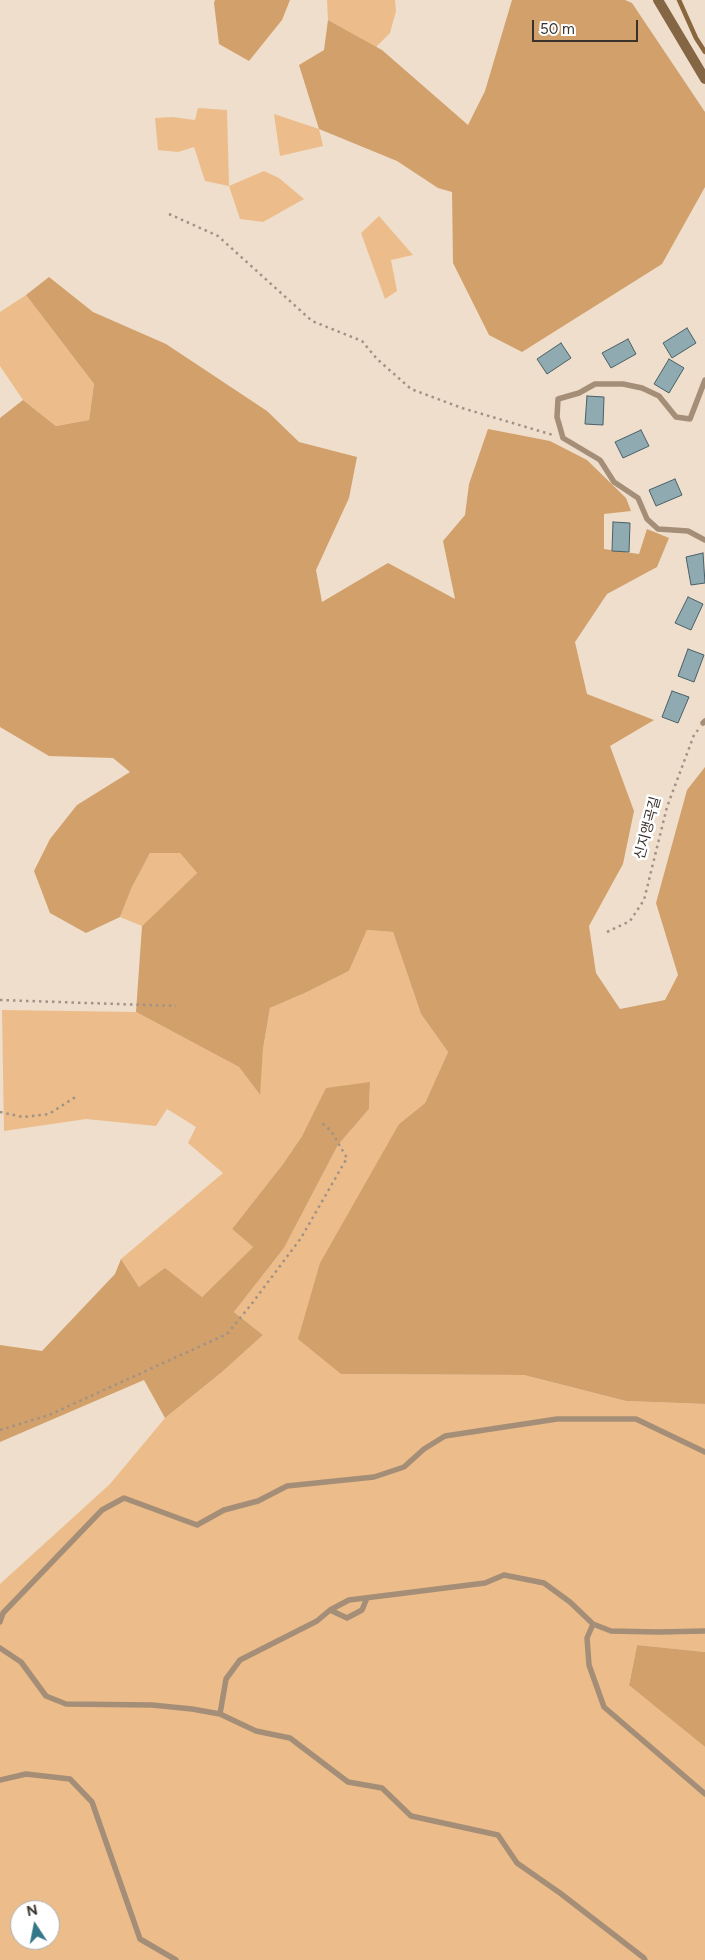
<!DOCTYPE html>
<meta charset="utf-8">
<style>
body{margin:0}
#map{position:relative;width:705px;height:1960px;overflow:hidden;background:#efdecc;font-family:Figtree,sans-serif}
canvas{display:block}
.north{position:absolute;left:10px;top:1900px;width:50px;height:50px;box-sizing:border-box;background:#fff;border:1px solid #afadaa;border-radius:50%;rotate:349deg;font-size:14px;font-weight:700;line-height:20px;text-align:center;color:#38322b}
.north::after{content:'';display:block;margin:auto;width:18px;height:22px;background:#347788;clip-path:polygon(50% 0,100% 100%,50% 72%,0 100%)}
.scale{position:absolute;left:532px;top:20px;width:106px;height:22px;box-sizing:border-box;border:2px solid #38322b;border-top:0;padding-left:6px;font-size:15px;line-height:18px;white-space:nowrap;color:#38322b;-webkit-text-stroke:4px #fff;paint-order:stroke}
</style>
<div id="map">
<canvas width="705" height="1960"></canvas>
<div class="north">N</div>
<div class="scale">50 m</div>
</div>
<script>
const ctx = document.querySelector('canvas').getContext('2d');
ctx.lineJoin = 'round';
function paint(path, color) { ctx.fillStyle = color; ctx.fill(path, 'evenodd'); }
const toPath = rows => new Path2D(rows.map(r => 'M' + r).join(''));
function strokePath(path, color, width, dash) { ctx.strokeStyle = color; ctx.lineWidth = width; ctx.lineCap = dash ? 'butt' : 'round'; ctx.setLineDash(dash || []); ctx.stroke(path); }
function write(font, color, halo, rows, align = 'center') {
  ctx.font = font + ' Figtree,"Noto Sans KR",sans-serif'; ctx.lineWidth = 5; ctx.setLineDash([]); ctx.textBaseline = 'middle'; ctx.strokeStyle = halo; ctx.fillStyle = color; for (const [text, x, y, turn = 0] of rows) {
    ctx.save(); ctx.translate(x, y); ctx.rotate((+turn || 0) * Math.PI / 180); ctx.textAlign = isNaN(turn) ? turn : align; if (halo) ctx.strokeText(text, 0, 0); ctx.fillText(text, 0, 0); ctx.restore();
  }
}
paint(toPath([
 [327,0,395,0,396,11,390,33,376,47,328,20],
 [198,108,227,110,229,186,264,171,279,178,304,199,263,222,240,219,229,186,205,181,194,147,178,152,158,150,155,118,173,117,195,120],
 [274,114,319,129,323,146,280,156],
 [379,216,413,255,391,260,397,291,385,299,361,233],
 [26,295,94,384,89,420,56,426,23,400,0,366,0,312],
 [150,853,180,853,197,873,142,926,120,917,132,887],
 [367,930,393,932,421,1014,448,1052,425,1103,399,1124,341,1374,524,1375,626,1401,705,1404,705,1652,637,1645,629,1684,705,1747,705,1960,0,1960,0,1584,110,1484,165,1418,222,1372,263,1335,234,1312,284,1248,338,1145,369,1109,370,1083,326,1089,302,1136,283,1164,232,1229,253,1247,202,1297,165,1269,139,1287,121,1259,223,1173,188,1143,196,1127,167,1109,156,1126,86,1119,4,1131,2,1010,136,1012,239,1067,259,1094,263,1049,270,1008,307,992,349,971],
 [20,1910,50,1910,50,1940,20,1940]
]), '#ecbd8a');
paint(toPath([
 [215,0,290,0,282,20,249,61,219,44,214,3],
 [512,0,625,0,632,3,705,112,705,187,662,264,522,352,489,335,453,263,452,192,438,188,397,161,319,129,299,65,324,50,328,20,382,50,468,125,485,91],
 [49,277,93,312,166,344,267,411,299,442,357,457,349,498,316,570,322,602,388,563,455,599,443,541,465,515,469,484,488,429,550,441,587,460,626,498,631,511,604,514,604,549,639,554,647,529,669,538,657,567,607,594,575,642,587,694,654,720,610,746,634,811,623,864,589,926,596,973,620,1009,665,1000,678,975,656,903,687,790,705,767,705,1404,626,1401,524,1375,341,1374,298,1339,320,1263,399,1124,425,1103,448,1052,421,1014,393,932,367,930,349,971,307,992,270,1008,263,1049,260,1095,239,1067,136,1012,142,926,197,873,180,853,150,853,132,887,120,917,86,933,50,913,34,871,50,839,77,805,130,772,113,758,49,756,0,727,0,418,23,400,56,426,89,420,94,384,26,295],
 [370,1082,369,1109,338,1145,284,1248,234,1312,263,1335,222,1372,165,1418,144,1380,0,1442,0,1345,42,1351,115,1274,121,1259,139,1287,165,1268,202,1297,253,1247,232,1229,283,1164,302,1136,326,1088],
 [637,1645,705,1652,705,1747,629,1685]
]), '#d2a06a');
strokePath(toPath([
 [679,0,696,38,705,52]
]), '#8a663f', 4.5);
const building = toPath([
 [687,328,696,343,672,358,663,343,687,328],
 [628,339,636,354,611,368,602,353,628,339],
 [561,343,571,358,547,374,537,359,561,343],
 [669,359,684,368,669,393,654,384,669,359],
 [587,396,604,397,603,425,585,424,587,396],
 [641,430,649,446,623,458,615,442,641,430],
 [675,479,682,495,656,506,649,490,675,479],
 [613,522,630,523,629,552,612,551,613,522],
 [703,553,705,583,691,585,686,557,703,553],
 [688,597,703,604,691,630,675,623,688,597],
 [688,649,704,655,694,682,678,676,688,649],
 [672,691,689,697,678,723,662,717,672,691]
]);
paint(building, '#90aab1');
strokePath(building, '#486066', 1);
strokePath(toPath([
 [169,214,218,236,312,321,362,341,377,359,411,389,462,408,553,435],
 [607,932,630,921,644,900,667,807,694,735,698,730],
 [0,1000,176,1006],
 [0,1112,23,1117,49,1114,77,1096],
 [0,1430,49,1415,227,1334,250,1306,301,1238,347,1158,331,1131,321,1122]
]), '#a09386', 2.5, [2.5, 4]);
strokePath(toPath([
 [705,380,690,419,676,417,659,396,642,388,623,384,595,384,579,393,558,399,557,417,563,438,600,460,614,482,638,498,647,519,658,529,688,531,705,540],
 [703,723,705,721],
 [330,1610,347,1618,362,1610,367,1598],
 [0,1622,3,1613,102,1510,124,1498,197,1525,224,1510,258,1501,287,1486,374,1477,404,1467,424,1449,445,1436,557,1419,636,1419,705,1452],
 [593,1624,587,1638,589,1665,604,1707,705,1794],
 [0,1648,21,1662,46,1696,66,1704,152,1705,192,1709,220,1714,256,1731,290,1738,348,1782,382,1788,411,1816,498,1835,517,1863,560,1893,644,1958,645,1960],
 [220,1714,226,1679,240,1660,317,1621,330,1610,349,1600,485,1583,504,1575,544,1583,570,1602,593,1624,611,1631,658,1632,705,1631],
 [0,1780,26,1774,70,1779,92,1802,140,1939,176,1960]
]), '#a48e78', 5.5);
strokePath(toPath([
 [658,0,705,79]
]), '#856644', 10);
write('14px', '#38322b', '#fff', [
 ["신지앵곡길",648,828,-75]
]);
</script>
